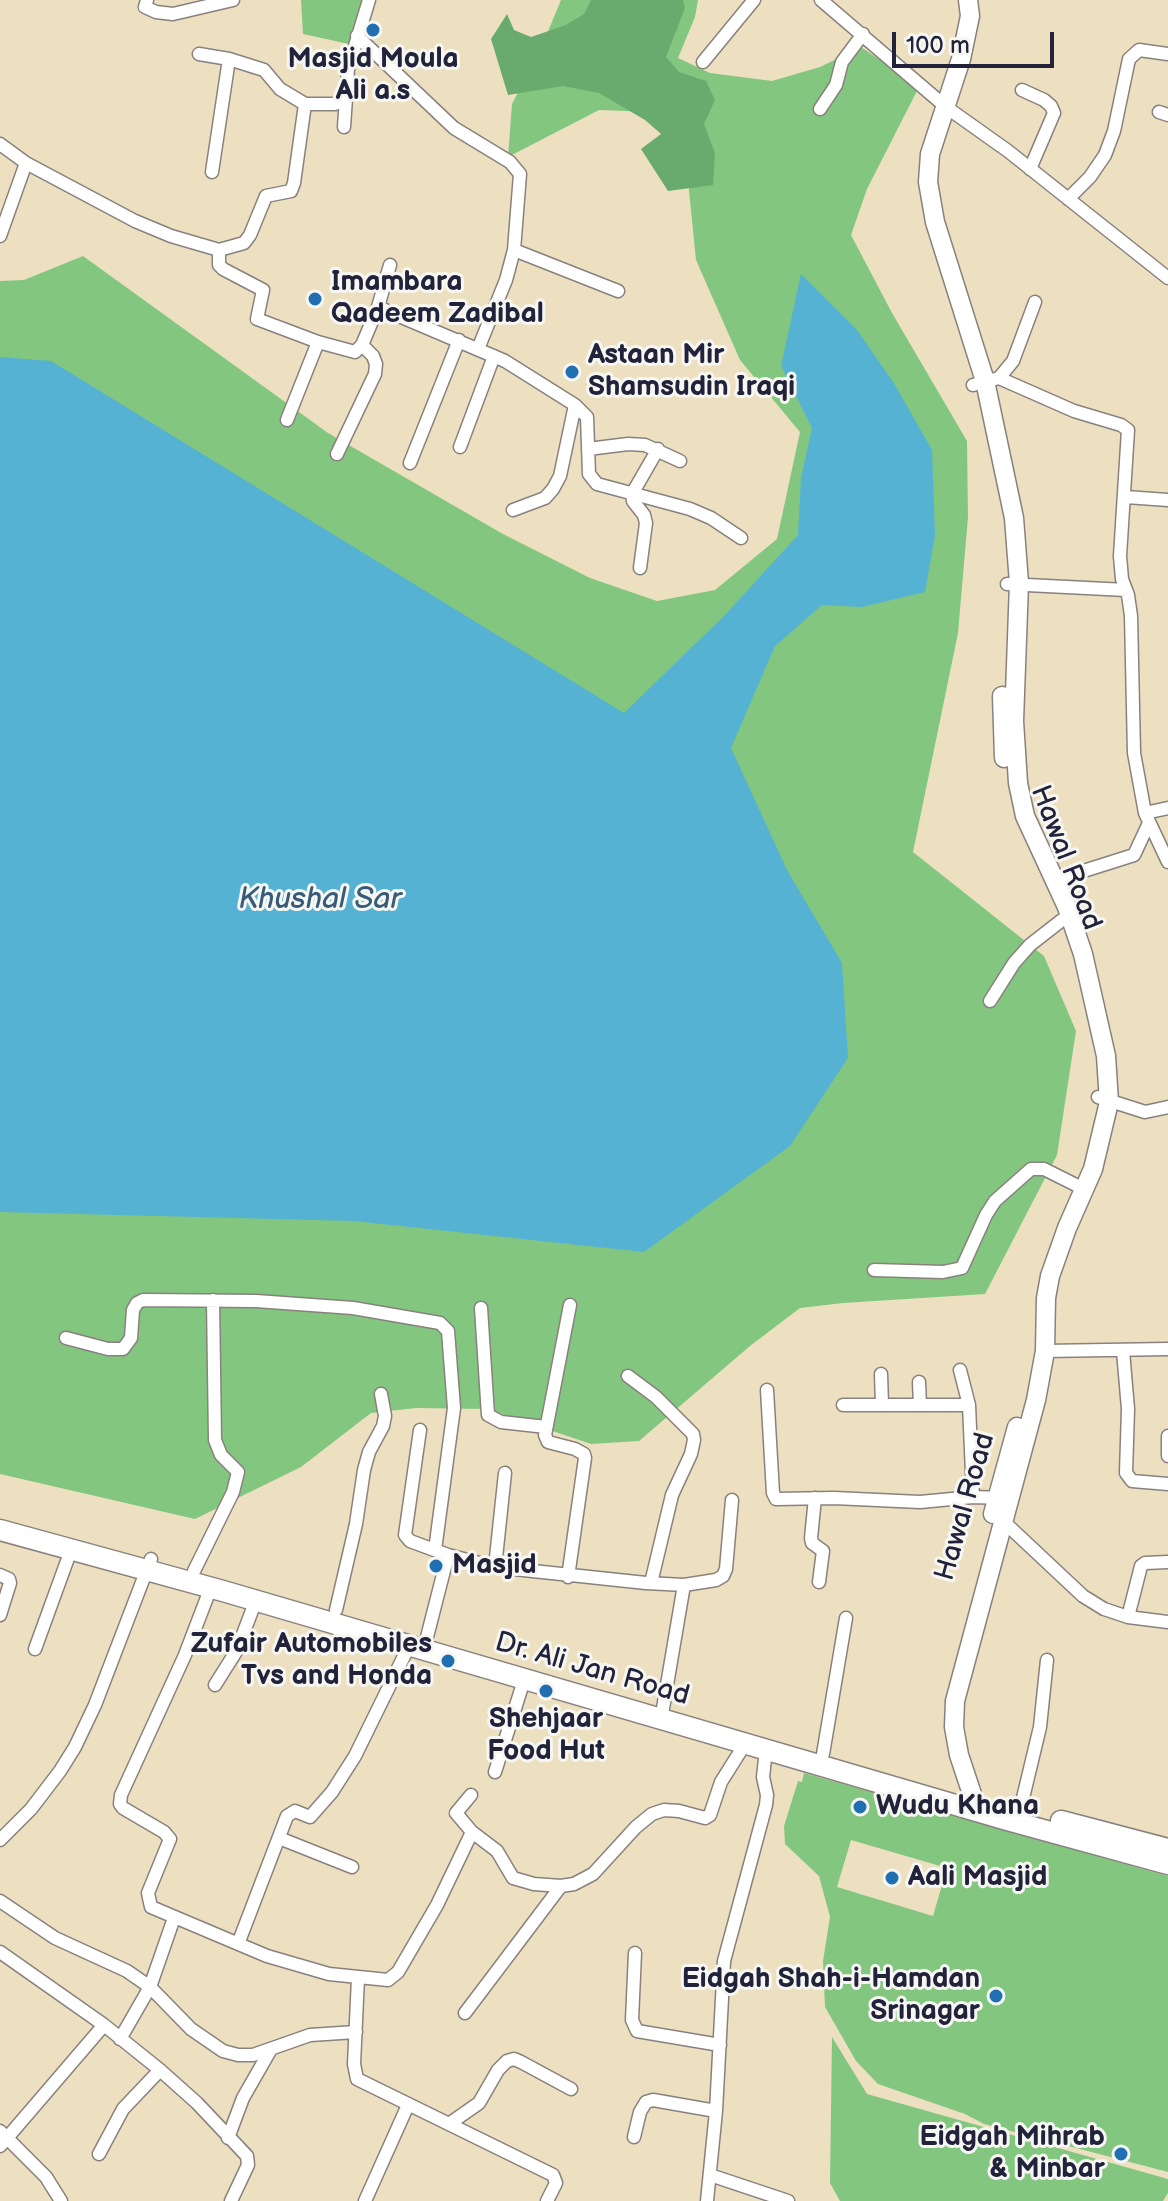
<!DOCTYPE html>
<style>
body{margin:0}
#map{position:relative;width:1168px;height:2201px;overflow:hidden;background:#ede0c0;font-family:"Balsamiq Sans",sans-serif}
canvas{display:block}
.scale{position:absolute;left:892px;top:32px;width:162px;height:36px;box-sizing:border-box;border:4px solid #22223b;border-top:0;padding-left:10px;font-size:24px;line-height:28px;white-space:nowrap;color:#22223b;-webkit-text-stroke:6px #f6f6f2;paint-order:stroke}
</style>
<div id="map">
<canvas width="1168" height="2201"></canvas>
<div class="scale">100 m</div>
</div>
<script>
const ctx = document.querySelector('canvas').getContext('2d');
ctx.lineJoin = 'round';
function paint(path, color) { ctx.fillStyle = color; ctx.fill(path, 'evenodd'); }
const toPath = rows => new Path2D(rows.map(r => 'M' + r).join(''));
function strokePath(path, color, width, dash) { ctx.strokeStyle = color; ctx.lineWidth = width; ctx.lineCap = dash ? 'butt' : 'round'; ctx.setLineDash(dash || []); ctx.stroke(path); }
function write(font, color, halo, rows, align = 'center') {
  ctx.font = font + ' "Balsamiq Sans",sans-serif'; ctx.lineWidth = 6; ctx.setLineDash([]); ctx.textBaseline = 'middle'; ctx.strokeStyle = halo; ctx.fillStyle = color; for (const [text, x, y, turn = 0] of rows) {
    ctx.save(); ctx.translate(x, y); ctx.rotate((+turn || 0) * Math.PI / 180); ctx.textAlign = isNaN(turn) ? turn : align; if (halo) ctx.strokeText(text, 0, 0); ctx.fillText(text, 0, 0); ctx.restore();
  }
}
paint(toPath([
 [301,0,364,0,349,44,303,34],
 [561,0,698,0,695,17,678,58,710,73,772,81,820,67,861,47,919,87,867,189,851,235,892,313,967,441,968,517,958,633,913,852,1044,956,1076,1031,1057,1155,985,1294,843,1303,800,1308,750,1346,639,1441,591,1444,487,1409,416,1408,371,1413,301,1467,195,1519,0,1474,0,281,24,280,83,256,328,433,503,534,590,578,657,601,715,590,777,539,800,432,740,360,696,260,686,161,653,112,599,110,508,157,512,104,542,46],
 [804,1773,1168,1876,1168,2172,984,2124,965,2114,878,2084,856,2061,825,2007,823,1961,830,1917,819,1876,785,1844,784,1826,798,1781,802,1782],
 [851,1840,947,1868,933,1916,837,1887],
 [832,2037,867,2094,1168,2179,1168,2193,1163,2201,840,2201,830,2183]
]), '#82c680');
paint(toPath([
 [591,0,683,0,685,8,666,57,679,72,706,81,715,100,704,124,715,153,713,185,668,191,641,149,661,134,645,120,599,93,563,86,508,95,491,39,507,14,514,30,531,37,566,25,584,14]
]), '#69ab6e');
paint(toPath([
 [801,274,857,330,895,385,932,450,935,536,925,592,862,607,822,605,775,646,731,748,787,870,842,963,848,1058,790,1146,644,1252,354,1221,0,1212,0,357,51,361,624,713,725,615,798,535,801,478,812,428,781,366]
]), '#55b2d3');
const minor = toPath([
 [147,0,145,7,156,12,173,14,233,0],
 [821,0,946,107,1008,151,1168,278],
 [357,36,454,128,510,162,520,174,514,250,506,280,478,349],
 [199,54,229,59,264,70,280,89,305,104,335,104,345,100],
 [703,62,754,0],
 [1022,90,1044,100,1051,106,1054,113,1030,169],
 [820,109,836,85,842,62,863,34],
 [1159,112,1168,115],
 [344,127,348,69,369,0],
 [0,144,26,163,135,221,171,236,219,250,244,243,250,235,266,196,291,191,294,183,305,104],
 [212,172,229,59],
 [1068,199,1090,177,1105,155,1114,131,1129,59,1139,50,1168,54],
 [0,236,26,163],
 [219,250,219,265,223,269,263,290,257,319,318,342,355,352,362,345,378,307,390,265],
 [514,250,618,291],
 [378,307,505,361,575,405,587,417,589,474,597,484,690,509,711,518,741,538],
 [999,378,1013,361,1035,302],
 [973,385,999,378,1074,411,1121,425,1128,430,1120,556,1122,579,1128,595,1131,616,1134,753,1145,813,1168,862],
 [287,420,318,342],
 [460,447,494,356],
 [588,449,628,444,645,445,680,461],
 [337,454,375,374,376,364,373,356,362,345],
 [410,463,459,340],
 [1126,497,1168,500],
 [513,510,545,498,553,489,560,476,575,405],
 [640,568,646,523,644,515,633,501,632,494,658,449],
 [1007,584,1126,590],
 [1145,813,1168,808],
 [1055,880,1134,855,1149,823],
 [990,1001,1014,963,1030,945,1062,920],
 [1098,1097,1145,1112,1168,1107],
 [874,1270,943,1272,962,1268,986,1215,995,1201,1031,1169,1044,1169,1076,1185],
 [481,1308,488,1415,501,1422,546,1427],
 [66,1338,108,1349,123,1349,131,1338,133,1310,137,1303,143,1300,256,1301,353,1308,440,1323,448,1331,454,1408,435,1550],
 [1045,1351,1168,1349],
 [1123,1351,1128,1409,1126,1473,1132,1481,1168,1484],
 [960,1370,969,1405,973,1497],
 [881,1374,882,1405],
 [628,1376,656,1397,693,1434,694,1440,691,1454,672,1495,651,1583],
 [919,1382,920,1405],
 [767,1390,773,1493,776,1499,834,1498,920,1502,973,1497,1003,1498],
 [843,1405,969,1405],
 [420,1430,405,1535,410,1541,448,1555,495,1567,646,1583,684,1585,716,1580,723,1576,726,1569,732,1500],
 [1168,1436,1168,1456],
 [815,1498,811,1538,812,1543,823,1551,819,1582],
 [1003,1521,1083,1596,1104,1609,1128,1617,1168,1622],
 [495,1567,505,1473],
 [194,1571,233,1492,238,1472,221,1455,215,1440,213,1300],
 [0,1575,9,1579,10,1583,0,1615],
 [568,1577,585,1458,584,1454,575,1449,548,1442,545,1435,570,1305],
 [211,1587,185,1655,121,1795,120,1804,123,1808,164,1832,170,1839,148,1893,151,1907,267,1956,329,1974,388,1980,398,1972,437,1905,472,1832,456,1813,471,1795],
 [336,1610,356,1524,364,1470,369,1452,383,1426,385,1416,381,1394],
 [1128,1617,1141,1566,1145,1563,1168,1562],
 [427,1637,448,1555],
 [35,1649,71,1550],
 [215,1685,237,1650,256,1600],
 [661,1720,684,1585],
 [823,1754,846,1618],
 [495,1772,524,1680],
 [1017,1823,1040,1727,1047,1660],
 [472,1832,497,1851,513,1878,534,1884,561,1886,574,1884,593,1874,636,1827,652,1814,664,1810,679,1811,705,1818,710,1815,721,1782,745,1744],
 [279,1838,352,1867],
 [0,1840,31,1809,60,1771,75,1747,95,1705,151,1559],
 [0,1901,55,1938,127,1971,150,1987,191,2029,223,2051,238,2055,253,2055,310,2035,356,2032],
 [238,1944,287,1816,295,1811,310,1817,332,1792,355,1756,409,1646],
 [0,1952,104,2025,160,2070,197,2103,247,2156,248,2165,231,2201],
 [635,1953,632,2020,637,2031,720,2045],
 [358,1978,354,2064,357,2079,553,2175,556,2183,547,2201],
 [465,2013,561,1886],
 [120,2039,150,1987,174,1918],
 [449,2124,479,2103,498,2070,507,2061,514,2059,521,2062,571,2089],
 [0,2131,7,2138,0,2146],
 [634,2137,640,2112,646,2102,653,2100,716,2111],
 [228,2138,243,2098,271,2049],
 [99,2154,123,2109,160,2070],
 [710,2175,788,2201],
 [61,2201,46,2177,7,2138,104,2025],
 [365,2201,408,2105],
 [707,2201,716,2111,724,1961,766,1805,767,1795,763,1777,766,1750]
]);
const secondary = toPath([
 [968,0,970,16,961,59,930,154,928,182,935,222,985,381,1014,518,1019,583,1014,721,1018,783,1025,816,1067,907,1083,954,1106,1056,1109,1102,1093,1169,1067,1228,1050,1276,1046,1298,1045,1351,1036,1400,955,1701,954,1727,959,1755,978,1812],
 [1002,696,1004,758],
 [993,1514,1017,1427]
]);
const primary = toPath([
 [0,1530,223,1591,1007,1820,1168,1864],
 [1061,1821,1168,1849]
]);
strokePath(minor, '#88817e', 15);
strokePath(secondary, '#88817e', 21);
strokePath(primary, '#88817e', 23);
strokePath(minor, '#fff', 12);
strokePath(secondary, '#fff', 18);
strokePath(primary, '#fff', 20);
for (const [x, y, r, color] of [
 [373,30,8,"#1f6fb2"],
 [315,299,8,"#1f6fb2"],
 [572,372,8,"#1f6fb2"],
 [436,1566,8,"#1f6fb2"],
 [448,1661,8,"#1f6fb2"],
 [546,1691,8,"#1f6fb2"],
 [860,1807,8,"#1f6fb2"],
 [892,1878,8,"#1f6fb2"],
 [996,1996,8,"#1f6fb2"],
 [1121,2154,8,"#1f6fb2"]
]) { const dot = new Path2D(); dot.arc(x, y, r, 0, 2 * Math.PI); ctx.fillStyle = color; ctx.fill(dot); strokePath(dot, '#f6f6f2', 3); }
write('bold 28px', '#22223b', '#f6f6f2', [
 ["Masjid Moula",373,60,"center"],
 ["Ali a.s",373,92,"center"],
 ["Imambara",331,283],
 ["Qadeem Zadibal",331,315],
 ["Astaan Mir",588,356],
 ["Shamsudin Iraqi",588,388],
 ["Masjid",452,1566],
 ["Zufair Automobiles",432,1645,"right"],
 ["Tvs and Honda",432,1677,"right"],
 ["Shehjaar",546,1720,"center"],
 ["Food Hut",546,1752,"center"],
 ["Wudu Khana",876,1807],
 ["Aali Masjid",908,1878],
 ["Eidgah Shah-i-Hamdan",980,1980,"right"],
 ["Srinagar",980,2012,"right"],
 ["Eidgah Mihrab",1105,2138,"right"],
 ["& Minbar",1105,2170,"right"]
], 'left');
write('28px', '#22223b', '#f6f6f2', [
 ["Hawal Road",1065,858,69],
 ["Hawal Road",966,1507,-74],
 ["Dr. Ali Jan Road",592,1670,16]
]);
write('italic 30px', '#365c78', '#f6f6f2', [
 ["Khushal Sar",320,900]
]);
</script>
